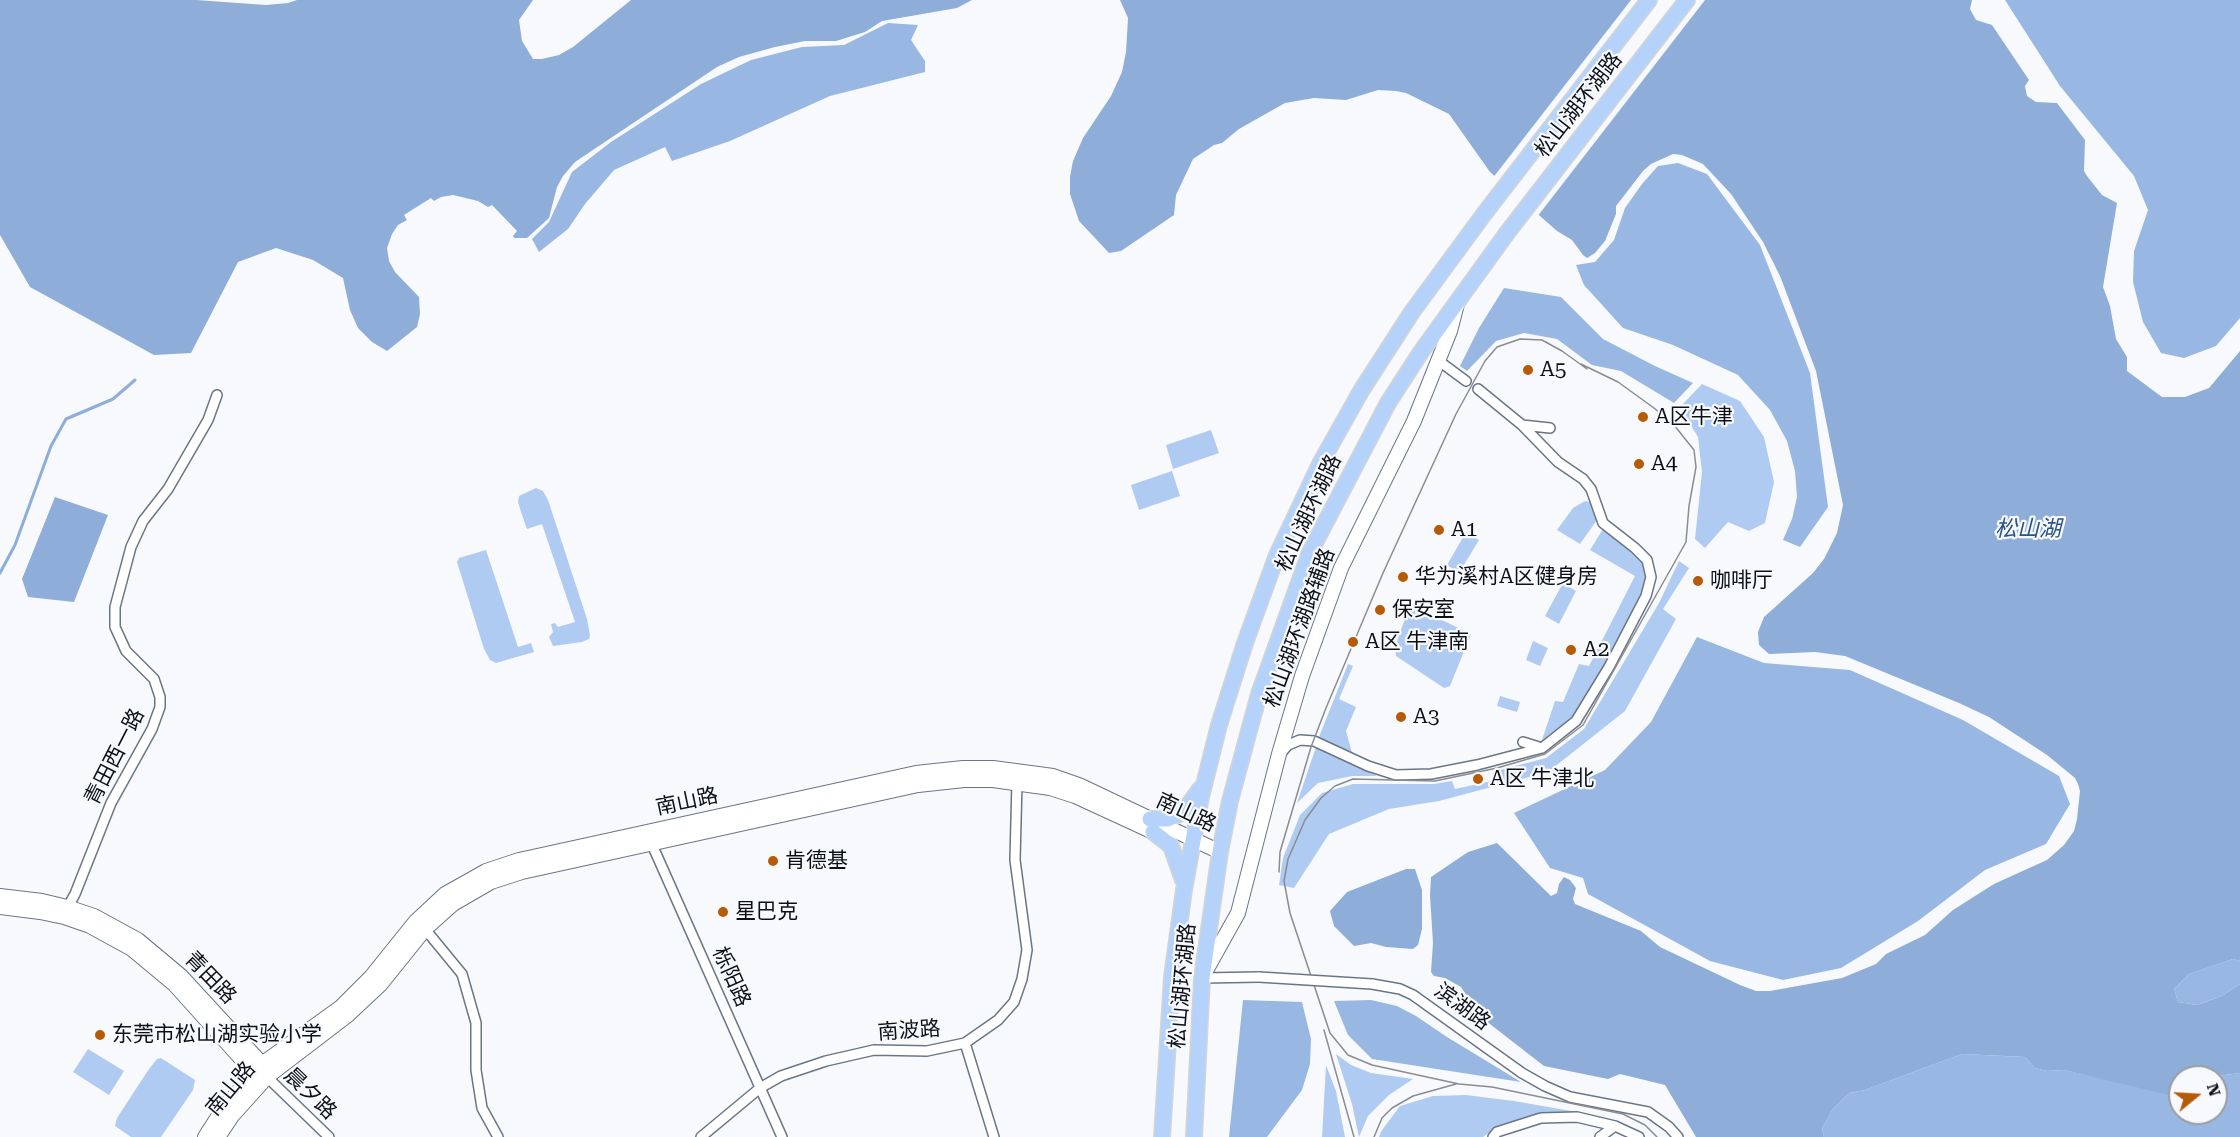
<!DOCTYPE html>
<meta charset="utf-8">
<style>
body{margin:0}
#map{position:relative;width:2240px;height:1137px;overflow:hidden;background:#f7f9fd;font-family:"Roboto Serif",serif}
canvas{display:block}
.north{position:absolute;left:2168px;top:1065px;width:60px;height:60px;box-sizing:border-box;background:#f7f9fd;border:2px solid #999ca1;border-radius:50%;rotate:72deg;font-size:16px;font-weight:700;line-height:24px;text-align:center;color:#0d1117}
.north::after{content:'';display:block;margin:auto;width:21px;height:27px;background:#b75a06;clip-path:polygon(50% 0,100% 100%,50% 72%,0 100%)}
</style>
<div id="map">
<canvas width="2240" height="1137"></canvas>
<div class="north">N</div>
</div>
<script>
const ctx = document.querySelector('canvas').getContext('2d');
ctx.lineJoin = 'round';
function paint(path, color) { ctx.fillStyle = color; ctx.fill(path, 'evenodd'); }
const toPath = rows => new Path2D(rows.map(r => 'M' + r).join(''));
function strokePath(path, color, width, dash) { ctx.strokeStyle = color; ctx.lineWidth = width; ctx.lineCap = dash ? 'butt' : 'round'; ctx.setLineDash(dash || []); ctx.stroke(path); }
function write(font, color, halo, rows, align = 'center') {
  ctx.font = font + ' "Roboto Serif","Noto Sans SC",serif'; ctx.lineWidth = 4.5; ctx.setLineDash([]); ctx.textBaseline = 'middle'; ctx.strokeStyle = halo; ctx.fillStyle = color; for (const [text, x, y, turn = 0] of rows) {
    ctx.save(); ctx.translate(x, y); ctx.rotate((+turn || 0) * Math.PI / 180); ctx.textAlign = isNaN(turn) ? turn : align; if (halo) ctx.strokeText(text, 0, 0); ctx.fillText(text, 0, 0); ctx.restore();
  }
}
paint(toPath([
 [1702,384,1740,401,1764,437,1774,482,1765,523,1749,531,1728,522,1705,548,1695,539,1702,472,1698,437,1680,407],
 [1211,430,1219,453,1173,469,1166,445],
 [1172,471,1180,496,1139,510,1131,485],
 [536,488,543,491,548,500,587,619,590,635,589,639,582,642,553,646,549,637,553,632,551,624,555,623,558,627,575,622,542,524,527,529,522,515,518,502,519,496],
 [1585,501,1590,502,1597,520,1580,544,1557,530,1573,508],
 [1603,529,1632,551,1643,563,1647,578,1643,596,1585,701,1572,717,1542,740,1555,701,1563,702,1579,664,1589,666,1635,576,1590,550],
 [1466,532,1479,540,1459,573,1447,565],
 [486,550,518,647,531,643,534,652,496,663,490,660,484,649,457,562,459,558],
 [1679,561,1689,568,1663,609,1676,619,1625,711,1548,772,1439,801,1389,809,1329,834,1294,888,1279,885,1283,858,1300,815,1322,793,1353,784,1434,784,1452,781,1455,789,1501,779,1500,770,1546,758,1584,729,1659,603],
 [1563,583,1576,591,1559,624,1545,616],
 [1413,609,1419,609,1471,634,1450,686,1444,688,1396,656,1395,647,1407,613],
 [1533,641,1548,648,1540,666,1526,660],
 [1348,664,1353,666,1339,699,1356,707,1346,731,1352,753,1319,737],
 [1500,696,1520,702,1517,712,1497,706],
 [1316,747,1356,765,1377,776,1352,776,1318,783,1297,803],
 [88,1049,124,1071,109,1095,73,1072],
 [1336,1054,1351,1065,1371,1073,1413,1079,1389,1095,1368,1116,1359,1137,1352,1104],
 [161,1058,195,1080,193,1090,161,1137,131,1137,115,1126,117,1118,149,1069,157,1059],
 [1326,1065,1336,1091,1345,1137,1322,1137],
 [1466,1095,1514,1101,1577,1112,1541,1115,1495,1128,1483,1137,1379,1137,1382,1130,1400,1106,1433,1096]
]), '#b0cbf1');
paint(toPath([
 [2005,0,2240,0,2240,318,2216,346,2184,358,2161,353,2143,322,2133,282,2134,251,2148,210,2134,176,2060,86],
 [888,23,918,25,911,40,925,61,925,72,830,96,730,141,672,161,665,147,614,170,585,204,568,229,539,252,532,239,549,222,572,172,611,142,701,84,751,60,802,47,844,45],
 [1678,163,1707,174,1760,245,1810,373,1828,507,1800,547,1783,540,1792,519,1797,497,1795,471,1787,441,1770,410,1738,375,1673,345,1623,328,1584,285,1576,265,1595,262,1614,240,1625,208,1642,184,1658,166],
 [1504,288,1561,297,1603,339,1655,366,1693,383,1674,403,1621,371,1592,365,1557,339,1524,333,1496,341,1467,371,1460,366,1479,328],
 [1697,637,1764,663,1850,670,1963,720,2059,776,2070,804,2046,844,1985,870,1918,921,1841,968,1783,980,1710,961,1588,894,1583,878,1550,868,1514,813,1605,770,1651,722],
 [2233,959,2240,961,2240,984,2222,996,2197,1005,2178,1002,2174,989,2189,974],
 [1243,1000,1302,1002,1311,1039,1310,1064,1302,1090,1267,1137,1229,1137],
 [1371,1000,1397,1006,1416,1016,1447,1037,1521,1082,1372,1059,1348,1035,1334,1001],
 [1962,1054,2025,1057,2035,1068,2047,1071,2064,1070,2180,1096,2180,1113,2216,1113,2216,1077,2210,1077,2240,1073,2240,1137,1824,1137,1822,1128,1833,1109,1849,1093,1865,1090]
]), '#98b8e3');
paint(toPath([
 [0,0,196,0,266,5,288,3,297,0,533,0,519,20,522,41,533,59,542,59,559,55,573,47,631,0,972,0,957,8,882,21,865,32,836,41,805,41,775,47,739,57,717,67,575,162,563,176,557,187,549,218,527,238,514,238,513,236,517,231,492,205,488,207,478,201,453,195,441,197,434,201,431,198,404,215,407,220,398,225,392,234,387,248,389,261,395,272,419,297,420,314,417,327,387,351,372,342,358,328,350,310,343,278,313,260,276,248,238,262,191,353,154,355,30,287,0,235],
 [1120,0,1972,0,1970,9,1976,20,1992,25,2029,80,2025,86,2027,96,2036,102,2057,103,2085,140,2084,171,2087,176,2102,195,2117,203,2103,287,2110,306,2116,339,2127,357,2127,371,2162,397,2185,397,2209,388,2240,351,2240,961,2233,959,2189,974,2174,989,2178,1002,2197,1005,2222,996,2240,984,2240,1073,2210,1077,2180,1077,2180,1096,2177,1097,2064,1070,2047,1071,2035,1068,2025,1057,1962,1054,1865,1090,1849,1093,1833,1109,1822,1128,1824,1137,1696,1137,1665,1085,1620,1074,1608,1079,1544,1066,1468,1007,1467,996,1461,987,1445,978,1434,976,1431,972,1433,943,1430,895,1431,877,1468,852,1497,843,1551,896,1557,893,1559,884,1564,877,1570,880,1576,888,1573,899,1575,904,1641,931,1660,947,1740,985,1756,991,1770,991,1842,978,1876,964,1886,954,1925,935,1953,910,1994,884,2047,860,2064,845,2074,831,2077,819,2080,791,2078,784,2075,778,2047,755,1989,717,1959,703,1845,656,1815,652,1769,654,1759,645,1758,632,1764,617,1813,573,1824,559,1837,533,1843,505,1816,371,1780,276,1763,242,1731,194,1703,164,1682,155,1673,154,1651,164,1643,171,1616,206,1616,214,1605,241,1595,253,1587,258,1583,255,1572,240,1557,231,1490,172,1449,114,1406,93,1396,91,1378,90,1346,100,1314,98,1285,103,1239,129,1222,143,1214,145,1193,159,1176,195,1174,215,1121,251,1109,253,1079,221,1070,194,1070,177,1073,161,1083,138,1111,96,1122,72,1126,52,1128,18],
 [55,497,108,515,74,602,28,597,22,579],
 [1406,869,1415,869,1422,890,1422,929,1418,945,1413,949,1386,947,1371,943,1354,946,1334,926,1330,911,1347,892]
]), '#8eaed9');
paint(toPath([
 [1631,0,1705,0,1537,217,1492,179]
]), '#f7f9fd');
strokePath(toPath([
 [0,573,15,545,51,446,66,419,113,399,135,380]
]), '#8eaed9', 3);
const street = toPath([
 [1439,361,1466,381],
 [1522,425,1550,428],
 [1523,742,1542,748],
 [1281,753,1288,745,1300,740,1314,741,1368,766,1396,775,1431,774,1477,765,1542,748,1576,721,1609,667,1646,596,1651,577,1647,560,1635,548,1603,523,1591,489,1583,479,1558,462,1522,425,1478,389],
 [650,840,782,1137],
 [65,912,75,894,111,803,152,729,160,707,160,697,154,679,126,651,115,627,115,607,131,547,143,521,168,489,208,420,217,395],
 [425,929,462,974,476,1023,476,1070,482,1108,498,1137],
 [1202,978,1259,977],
 [1372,984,1400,989,1413,995,1522,1073,1545,1086,1570,1097,1648,1112,1669,1127,1678,1137],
 [965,1043,994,1137],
 [267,1077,329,1137],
 [701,1137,760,1088,781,1076,826,1061,874,1050,927,1051,965,1043,998,1020,1014,1002,1022,979,1027,950,1015,860,1017,782],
 [1493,1137,1497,1132,1541,1118,1577,1117,1615,1126,1639,1137],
 [1600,1137,1615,1126]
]);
const secondary = toPath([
 [0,896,42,901,67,907,94,916,138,940,181,976,262,1064,265,1072],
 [0,907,40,912,64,917,90,926,132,949,174,984,254,1073,262,1075],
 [1204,974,1238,913,1279,754,1302,676,1341,568,1414,421,1450,331,1457,304],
 [205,1137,223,1109,262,1064,341,1007,371,977,416,921,445,894,486,871,519,860,916,773,963,768,993,768,1053,776,1079,785,1220,852],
 [218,1137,232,1116,267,1077,348,1015,380,985,425,929,453,904,491,882,522,872,918,785,964,780,993,780,1050,788,1075,796,1164,837]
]);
const primary = toPath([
 [1150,819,1168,819,1181,813,1190,803,1200,789],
 [1153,832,1171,846,1183,880],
 [1162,1137,1172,977,1184,890,1201,797,1219,725,1245,643,1277,555,1320,464,1361,391,1412,312,1484,214,1649,0],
 [1194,1137,1202,978,1220,852,1230,801,1259,694,1310,552,1388,403,1421,352,1507,233,1687,0]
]);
strokePath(street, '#6b7685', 12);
strokePath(secondary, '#6b7685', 16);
strokePath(primary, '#d3d4d5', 18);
strokePath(street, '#fff', 9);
strokePath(secondary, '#fff', 14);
strokePath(primary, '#b5d3fa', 15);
strokePath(toPath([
 [1581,364,1618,382,1654,408,1674,425,1694,450,1696,467,1689,506,1686,542,1583,725,1545,754,1497,768,1435,781,1353,779,1335,786,1321,798,1305,820,1288,859,1284,881,1290,913,1330,1033,1348,1055,1372,1065,1459,1084,1492,1087,1623,1114,1645,1125,1657,1137],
 [1279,872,1280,852,1311,747,1326,708,1383,573,1456,414,1485,361,1497,347,1520,339,1542,340,1562,351,1587,369],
 [1324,1030,1354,1137],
 [1374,1137,1382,1118,1392,1108,1413,1096,1456,1084]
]), '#898c91', 1.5);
const streetBridge = toPath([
 [1259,977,1372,984]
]);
strokePath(streetBridge, '#6b7685', 12, []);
strokePath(streetBridge, '#fff', 9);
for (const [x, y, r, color] of [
 [1528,370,6,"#b75a06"],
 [1643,417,6,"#b75a06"],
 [1639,464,6,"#b75a06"],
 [1439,530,6,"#b75a06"],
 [1403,577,6,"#b75a06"],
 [1698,581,6,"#b75a06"],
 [1380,610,6,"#b75a06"],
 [1353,642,6,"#b75a06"],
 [1571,650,6,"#b75a06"],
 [1401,717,6,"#b75a06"],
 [1478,779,6,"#b75a06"],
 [773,861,6,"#b75a06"],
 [723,912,6,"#b75a06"],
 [100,1035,6,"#b75a06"]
]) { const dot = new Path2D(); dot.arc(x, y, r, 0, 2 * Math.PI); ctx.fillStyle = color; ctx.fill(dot); strokePath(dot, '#f7f9fd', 2); }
write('21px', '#0d1117', '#f7f9fd', [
 ["松山湖环湖路",1579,105,-52],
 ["松山湖环湖路",1309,513,-65],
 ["松山湖环湖路辅路",1300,628,-70],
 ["青田西一路",115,757,-63],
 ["南山路",687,802,-12],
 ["南山路",1186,813,25],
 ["栎阳路",731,977,66],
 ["青田路",210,978,46],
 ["松山湖环湖路",1183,986,-85],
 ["滨湖路",1462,1007,36],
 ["南波路",909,1031,-4],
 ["南山路",231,1089,-50],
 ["晨夕路",310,1094,44]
]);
write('21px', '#0d1117', '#f7f9fd', [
 ["A5",1540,370],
 ["A区牛津",1655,417],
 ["A4",1651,464],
 ["A1",1451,530],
 ["华为溪村A区健身房",1415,577],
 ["咖啡厅",1710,581],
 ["保安室",1392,610],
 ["A区 牛津南",1365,642],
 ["A2",1583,650],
 ["A3",1413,717],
 ["A区 牛津北",1490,779],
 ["肯德基",785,861],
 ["星巴克",735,912],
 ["东莞市松山湖实验小学",112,1035]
], 'left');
write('italic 22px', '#29538a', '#f7f9fd', [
 ["松山湖",2028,530]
]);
</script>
